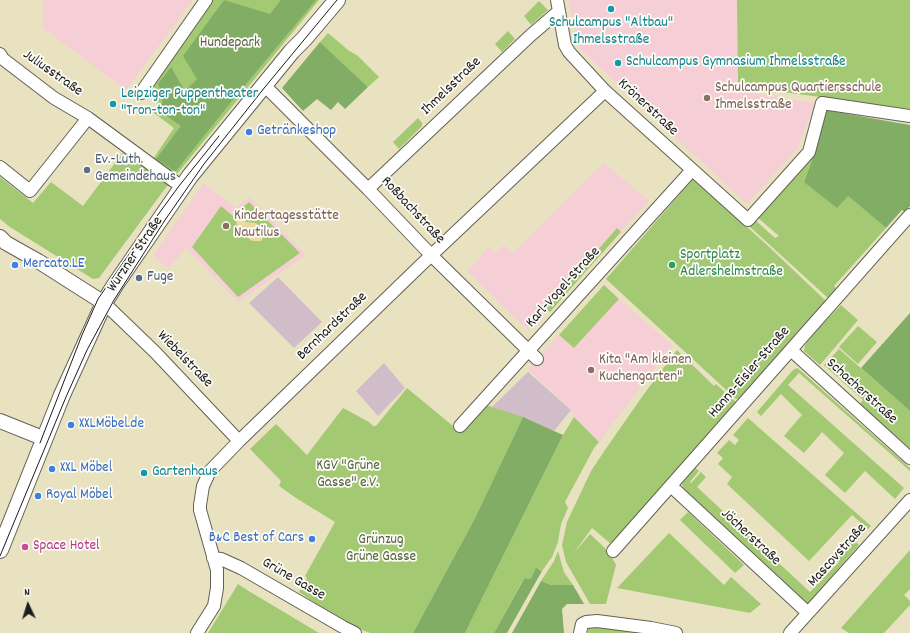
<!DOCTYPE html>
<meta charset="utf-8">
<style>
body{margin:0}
#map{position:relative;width:910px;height:633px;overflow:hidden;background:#e8e2c1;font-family:Dekko,sans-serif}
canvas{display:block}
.north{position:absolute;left:8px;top:585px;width:40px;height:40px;-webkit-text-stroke:3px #fdfcf7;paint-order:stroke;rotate:356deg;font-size:11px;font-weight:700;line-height:16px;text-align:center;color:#1c1c1c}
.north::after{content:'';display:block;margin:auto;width:14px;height:18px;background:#1c1c1c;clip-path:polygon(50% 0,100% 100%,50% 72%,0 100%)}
</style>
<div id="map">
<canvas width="910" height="633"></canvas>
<div class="north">N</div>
</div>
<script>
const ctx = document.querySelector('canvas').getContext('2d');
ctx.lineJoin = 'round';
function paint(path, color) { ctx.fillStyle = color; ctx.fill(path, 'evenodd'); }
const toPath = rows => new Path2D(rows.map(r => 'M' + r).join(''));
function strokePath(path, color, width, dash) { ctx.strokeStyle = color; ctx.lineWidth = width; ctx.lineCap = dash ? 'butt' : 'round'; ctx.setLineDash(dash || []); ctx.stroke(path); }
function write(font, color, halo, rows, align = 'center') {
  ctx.font = font + ' Dekko,sans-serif'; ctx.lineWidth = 3.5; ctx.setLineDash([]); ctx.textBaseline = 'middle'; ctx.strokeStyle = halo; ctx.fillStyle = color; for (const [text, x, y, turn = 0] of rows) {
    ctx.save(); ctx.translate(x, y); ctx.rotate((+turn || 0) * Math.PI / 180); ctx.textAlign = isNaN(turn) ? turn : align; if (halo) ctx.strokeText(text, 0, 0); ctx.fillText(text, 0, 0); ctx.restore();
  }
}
paint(toPath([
 [43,0,193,0,126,90,43,28],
 [568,0,737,0,737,91,815,103,798,148,747,204,580,49],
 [604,163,649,201,534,327,524,327,467,271,489,247,495,253,504,245,513,253],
 [204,183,236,208,249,197,306,255,238,302,186,248,171,266,169,267,165,267,153,255],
 [619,299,672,345,599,442,574,417,571,410,528,369,559,335,574,348]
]), '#f6cfd6');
paint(toPath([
 [278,277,322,322,294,348,249,303],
 [384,363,405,388,378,416,356,391],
 [528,372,571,410,554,431,529,420,492,407]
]), '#d1bdc9');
paint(toPath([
 [209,0,319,0,164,190,99,278,93,279,10,227,0,219,0,177,33,203,51,182,83,206,124,151,147,168,174,128,154,113,157,106,157,94,152,83],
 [737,0,910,0,910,109,738,86],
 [539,1,548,10,531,25,524,16],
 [508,31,515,39,502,52,495,44],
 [328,33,348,50,358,56,379,77,368,87,320,42],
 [418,118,422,123,422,126,399,149,393,142],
 [814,155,804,182,848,196,886,228,834,286,837,289,828,298,749,226,755,220,775,238,779,236,757,217],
 [693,179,766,244,827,302,742,398,736,399,606,279],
 [249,202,300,253,238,297,192,247,221,206,233,216],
 [617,228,621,232,589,268,550,312,546,309],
 [604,285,619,299,574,348,559,335],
 [841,305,858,320,820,365,804,351,805,345,817,330],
 [858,326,877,342,858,364,839,347],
 [839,349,910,411,910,448,860,404,863,400,824,365],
 [677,350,714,386,716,384,737,403,611,544,592,528,573,554,590,534,609,552,616,565,606,604,590,604,566,562,562,545,567,522,591,471,605,450,644,394],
 [797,368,800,370,910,468,910,471,799,373,788,385,904,488,895,499,865,471,845,493,825,475,844,453,822,432,804,453,784,436,802,415,781,394,761,416,757,412,793,370],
 [407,388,459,431,483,404,523,417,476,516,413,633,370,633,357,628,324,609,299,592,307,578,305,576,335,522,296,498,279,486,281,481,250,449,276,424,307,455,343,408,369,422,373,426,376,426],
 [574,417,599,442,594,448,565,502,568,508,561,524,558,542,552,557,542,571,540,569,531,579,526,579,524,578,494,633,465,633,563,435],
 [748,418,871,526,868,529,852,515,809,561,727,484,732,477,718,464,723,458,717,453,729,440,735,445,739,440,733,435],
 [693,466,699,471,690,482,691,483,701,472,706,477,697,487,810,592,839,562,835,557,852,538,859,545,807,605,683,489,682,484,684,476],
 [688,512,744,565,735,573,680,520],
 [669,533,724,585,731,577,761,604,750,613,617,588],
 [910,550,910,589,904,595,910,601,910,605,884,633,849,633,841,628],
 [558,551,564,572,573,585,551,585,541,581,554,561],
 [238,584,247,590,319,633,208,633],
 [590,626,666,633,588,633,588,629]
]), '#a3c973');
paint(toPath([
 [224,0,270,14,281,0,316,0,231,102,176,171,173,170,156,159,181,126,161,112,163,96,158,84,171,67,185,91,197,79,183,56],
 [320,42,368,87,345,109,338,102,331,110,317,99,303,111,282,88],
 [825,110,910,125,910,206,905,212,902,210,886,228,848,196,837,208,804,182,814,155],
 [910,313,910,411,861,368],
 [523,417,563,435,465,633,413,633,475,518],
 [536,568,542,571,507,633,494,633,525,577,526,579,531,579],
 [541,581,551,585,573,585,584,604,567,604,562,609,564,633,512,633]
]), '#82ad65');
paint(toPath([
 [240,210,244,211,247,214,245,222,256,223,259,226,260,234,263,238,261,241,252,241,245,235,239,234,235,217,236,213]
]), '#eeda9e');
const minor = toPath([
 [557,0,565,45,569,52,605,91,748,220,809,152,822,103,910,116],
 [0,54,3,59,54,98,88,118,182,187],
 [264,85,368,189,431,255,537,359],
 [141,93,206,0],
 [0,167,30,191,88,118],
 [368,189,531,35,559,11],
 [104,303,155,352,239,441],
 [791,350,910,458],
 [460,426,692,170],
 [671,486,808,613],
 [613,551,910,215],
 [213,558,221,559,241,568,343,627,355,633],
 [197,633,214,606,217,588,217,570,200,510,200,505,203,486,210,471,239,441,422,264,605,91],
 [580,633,582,624,586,622,597,621,651,628,676,633],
 [790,633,910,500]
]);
const tertiary = toPath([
 [0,237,6,243,38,261,104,303],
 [0,421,45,439]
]);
const secondary = toPath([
 [0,550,62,395,104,303,115,285,190,176,292,51,304,39,337,0]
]);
strokePath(minor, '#636156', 14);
strokePath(tertiary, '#636156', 16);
strokePath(secondary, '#636156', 18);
strokePath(minor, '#fff', 12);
strokePath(tertiary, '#fff', 14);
strokePath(secondary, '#fff', 16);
strokePath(toPath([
 [40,443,82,335,98,299,127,257,179,186,219,136],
 [0,556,66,397,87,350,114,300,165,220,204,164,265,87,337,0]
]), '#1c1c1c', 1);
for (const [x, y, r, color] of [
 [611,9,4,"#0f9aa8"],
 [618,63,4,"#0f9aa8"],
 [707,98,4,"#8d6e63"],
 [113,104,4,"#0f9aa8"],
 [249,132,4,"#3f7fe0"],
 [87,170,4,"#5c6f8a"],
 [226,226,4,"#8d6e63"],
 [15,265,4,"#3f7fe0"],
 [672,265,4,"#2e9e5b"],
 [139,278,4,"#5c6f8a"],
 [591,370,4,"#8d6e63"],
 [71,425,4,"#3f7fe0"],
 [52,469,4,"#3f7fe0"],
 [144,473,4,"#0f9aa8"],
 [38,496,4,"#3f7fe0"],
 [312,539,4,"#3f7fe0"],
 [25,547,4,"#d1479c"]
]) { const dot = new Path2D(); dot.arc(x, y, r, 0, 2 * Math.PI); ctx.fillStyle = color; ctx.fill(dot); strokePath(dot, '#fdfcf7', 1.5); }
write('15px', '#0d838f', '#fdfcf7', [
 ["Schulcampus \"Altbau\"",611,24,"center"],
 ["Ihmelsstraße",611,41,"center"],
 ["Schulcampus Gymnasium Ihmelsstraße",626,63],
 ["Leipziger Puppentheater",121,95],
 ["\"Tron-ton-ton\"",121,112],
 ["Gartenhaus",152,473]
], 'left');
write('15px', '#52613f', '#fdfcf7', [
 ["Hundepark",230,44],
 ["KGV \"Grüne",348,467],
 ["Gasse\" e.V.",348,484],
 ["Grünzug",381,541],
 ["Grüne Gasse",381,558]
]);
write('15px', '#1c1c1c', '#fdfcf7', [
 ["Juliusstraße",52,74,35],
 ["Ihmelsstraße",452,87,-44],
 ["Krönerstraße",647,108,43],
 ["Roßbachstraße",412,211,47],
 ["Wurzner Straße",136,255,-56],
 ["Karl-Vogel-Straße",564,288,-48],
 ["Bernhardstraße",333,327,-44],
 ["Wiebelstraße",184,360,46],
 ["Hanns-Eisler-Straße",750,373,-49],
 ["Schacherstraße",861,392,42],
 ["Jöcherstraße",750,538,43],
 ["Mascovstraße",838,556,-48],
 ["Grüne Gasse",293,580,30]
]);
write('15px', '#785e54', '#fdfcf7', [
 ["Schulcampus Quartiersschule",715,89],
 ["Ihmelsstraße",715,106],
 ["Kindertagesstätte",234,217],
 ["Nautilus",234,234],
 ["Kita \"Am kleinen",599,361],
 ["Kuchengarten\"",599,378]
], 'left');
write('15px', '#366cbe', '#fdfcf7', [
 ["Getränkeshop",257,132],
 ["Mercato.LE",23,265],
 ["XXLMöbel.de",79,425],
 ["XXL Möbel",60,469],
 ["Royal Möbel",46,496],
 ["B&C Best of Cars",304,539,"right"]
], 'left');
write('15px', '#4e5e75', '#fdfcf7', [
 ["Ev.-Luth.",95,161],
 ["Gemeindehaus",95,178],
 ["Fuge",147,278]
], 'left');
write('15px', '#27864d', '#fdfcf7', [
 ["Sportplatz",680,256],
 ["Adlershelmstraße",680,273]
], 'left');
write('15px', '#b23c85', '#fdfcf7', [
 ["Space Hotel",33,547]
], 'left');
</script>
